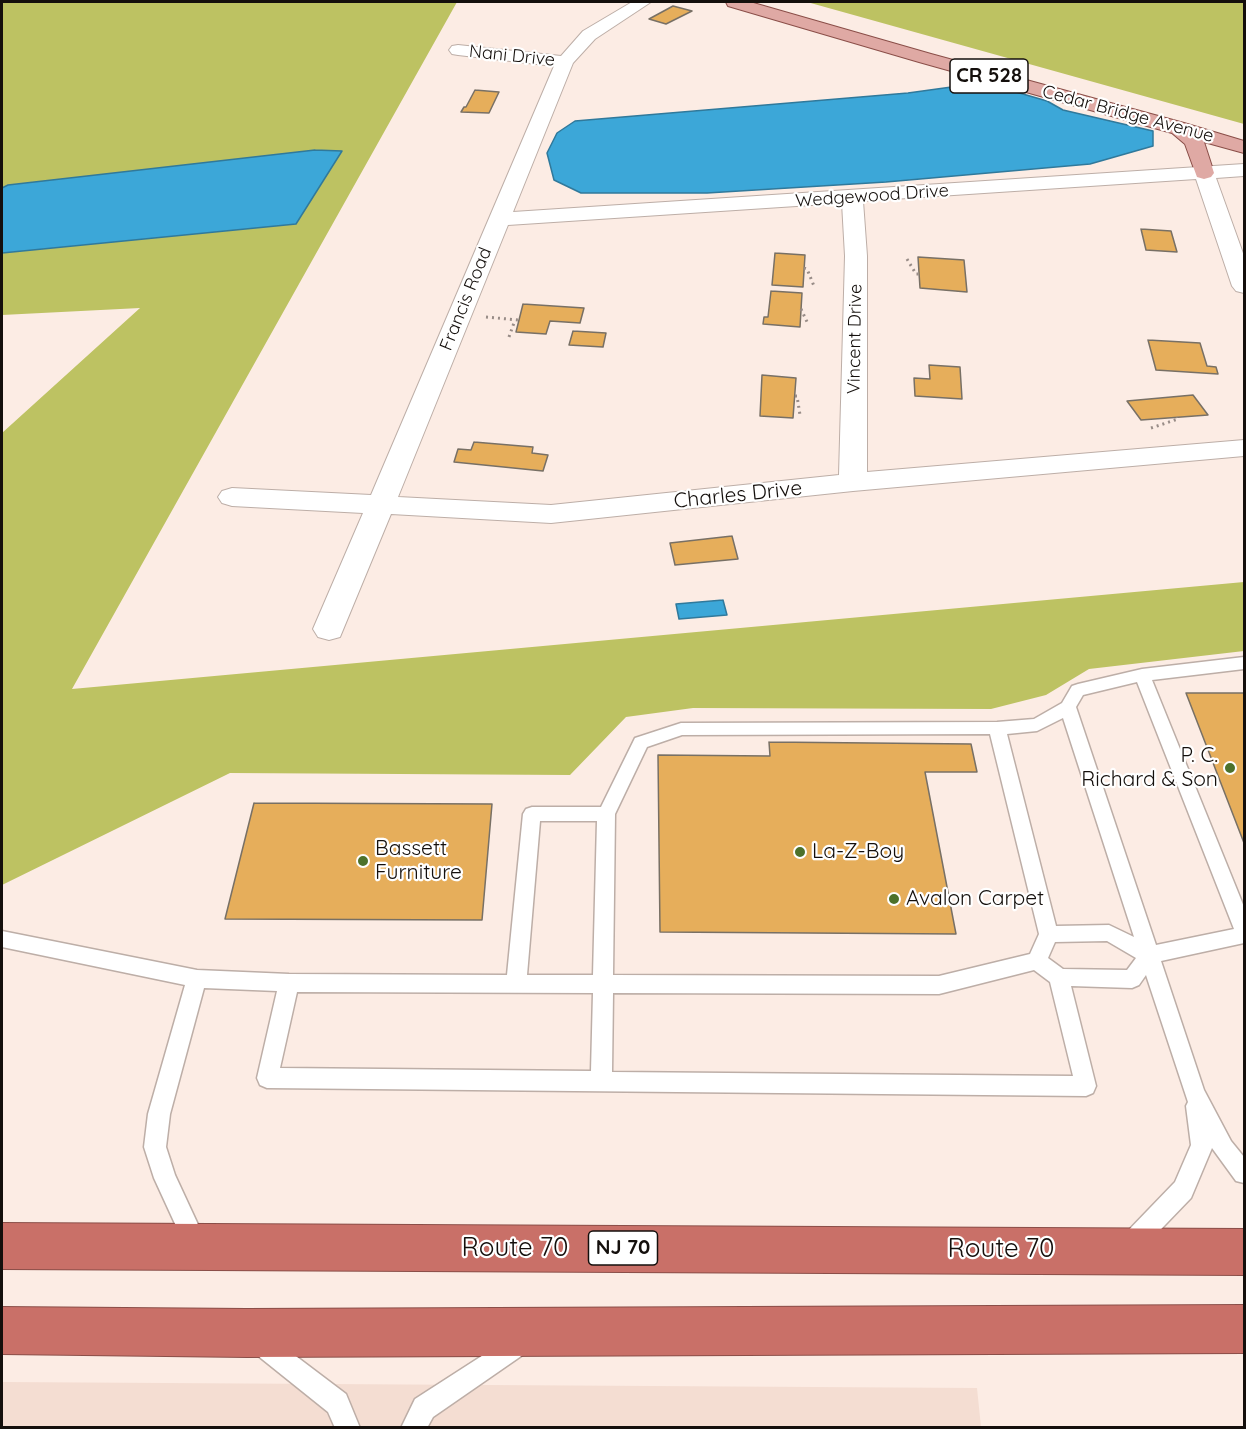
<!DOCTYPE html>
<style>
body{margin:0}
#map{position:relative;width:1246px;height:1429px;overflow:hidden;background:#fcece4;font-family:Quicksand,sans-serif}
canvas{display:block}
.frame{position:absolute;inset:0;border:3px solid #140f0c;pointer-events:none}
</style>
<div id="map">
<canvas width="1246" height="1429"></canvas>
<div class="frame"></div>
</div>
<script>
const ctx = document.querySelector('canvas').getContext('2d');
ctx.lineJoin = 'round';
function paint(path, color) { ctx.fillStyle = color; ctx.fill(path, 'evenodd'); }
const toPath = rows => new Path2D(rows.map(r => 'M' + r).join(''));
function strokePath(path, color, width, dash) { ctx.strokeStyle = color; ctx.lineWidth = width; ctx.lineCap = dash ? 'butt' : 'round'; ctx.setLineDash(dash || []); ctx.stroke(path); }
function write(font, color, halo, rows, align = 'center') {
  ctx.font = font + ' Quicksand,sans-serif'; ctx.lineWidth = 4.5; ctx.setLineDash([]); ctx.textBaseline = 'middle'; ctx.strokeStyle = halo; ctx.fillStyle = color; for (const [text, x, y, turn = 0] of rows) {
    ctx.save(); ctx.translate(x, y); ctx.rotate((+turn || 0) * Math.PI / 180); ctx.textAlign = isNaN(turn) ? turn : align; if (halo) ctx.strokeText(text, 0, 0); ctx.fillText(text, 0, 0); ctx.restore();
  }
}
paint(toPath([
 [2,1382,977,1388,981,1427,2,1428]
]), '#f4ddd2');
paint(toPath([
 [2,2,457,2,72,689,1244,582,1244,651,1089,669,1046,695,991,709,693,708,626,717,570,775,230,773,2,885,2,433,140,308,2,315,2,253,296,224,315,193,315,150,2,188],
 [807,2,1244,2,1244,124]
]), '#bdc262');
const water = toPath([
 [966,85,992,85,1047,101,1063,110,1153,131,1153,146,1090,164,886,182,707,193,581,193,554,180,547,153,557,133,575,121,908,93,966,85],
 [315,150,342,151,296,224,2,253,2,188,8,185,315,150],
 [723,600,727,615,679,619,676,604,723,600]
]);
paint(water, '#3ca7d8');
strokePath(water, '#30799b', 1.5);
const building = toPath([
 [673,6,692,11,666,24,649,19,673,6],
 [475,90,499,92,489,113,461,112,464,107,466,107,475,90],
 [1141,229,1171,231,1177,252,1146,250,1141,229],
 [775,253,805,255,803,287,772,285,775,253],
 [918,257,964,260,967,292,920,288,918,257],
 [771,291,802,293,800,327,763,324,764,317,768,317,771,291],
 [523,304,584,308,580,323,550,321,546,334,516,332,523,304],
 [573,331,606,333,603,347,569,345,573,331],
 [1148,340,1200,343,1207,366,1216,367,1218,374,1156,370,1148,340],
 [929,365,960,367,962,399,915,396,914,378,930,379,929,365],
 [762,375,796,378,793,418,760,416,762,375],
 [1193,395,1208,415,1141,420,1127,401,1193,395],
 [474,442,533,447,532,453,548,455,543,471,454,462,458,449,471,450,474,442],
 [732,536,738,559,675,565,670,543,732,536],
 [1186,693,1244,693,1244,843,1186,693],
 [769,742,971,744,977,772,925,772,956,934,660,932,658,755,770,756,769,742],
 [254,803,492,804,482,920,225,919,254,803]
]);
paint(building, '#e6ae5b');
strokePath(building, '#787065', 1.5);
const lane = toPath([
 [1244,657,1244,669,1152,680,1244,907,1244,943,1161,961,1204,1090,1231,1141,1244,1157,1244,1183,1236,1181,1212,1148,1191,1198,1139,1252,1131,1255,1123,1252,1120,1244,1123,1236,1175,1182,1191,1145,1186,1106,1188,1102,1146,975,1139,985,1132,988,1071,986,1096,1086,1093,1093,1086,1096,267,1088,260,1085,257,1078,277,991,204,988,170,1114,166,1147,175,1175,207,1244,204,1252,196,1255,188,1252,154,1178,144,1147,148,1114,185,985,2,947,2,931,197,970,289,974,507,975,523,814,526,809,532,807,601,807,635,738,681,723,997,722,1034,719,1062,703,1072,686,1078,684,1142,669,1244,657],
 [1137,682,1234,929,1156,945,1076,707,1083,695,1137,682],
 [1063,718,1134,937,1109,925,1056,926,1007,734,1037,731,1063,718],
 [990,734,1039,934,1030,954,939,976,613,975,615,814,647,747,682,735,990,734],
 [540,821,597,821,593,975,527,975,540,821],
 [1107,941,1136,958,1127,970,1063,969,1048,958,1055,942,1107,941],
 [1034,970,1050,982,1073,1076,612,1072,613,993,939,994,1034,970],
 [297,992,593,993,591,1071,280,1068,297,992],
 [260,1331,268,1335,346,1394,360,1428,335,1428,328,1412,252,1351,248,1343,252,1335,260,1331],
 [519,1332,527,1336,531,1344,527,1352,433,1417,427,1428,401,1428,415,1399,519,1332]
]);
const street = toPath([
 [632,2,651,2,595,39,573,63,513,212,1244,164,1244,176,1216,178,1244,256,1244,293,1236,291,1232,286,1196,179,863,201,867,256,867,472,1244,440,1244,456,853,491,551,523,391,514,340,637,329,640,318,637,313,629,363,513,232,506,222,503,218,497,222,491,232,488,371,495,554,66,458,55,452,54,449,50,452,46,458,45,561,56,583,31,632,2],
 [842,203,845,256,839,475,551,505,398,497,508,225,842,203]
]);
const primary = toPath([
 [726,2,750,2,931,54,1184,123,1244,141,1244,153,1204,142,1214,173,1211,177,1204,179,1197,177,1185,144,1172,133,919,62,728,6,726,2]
]);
const highway = toPath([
 [2,1223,1244,1229,1244,1275,2,1269,2,1223],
 [1244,1305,1244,1353,247,1357,2,1354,2,1307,247,1309,1244,1305]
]);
strokePath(lane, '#bdaea7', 3);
strokePath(street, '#bdaea7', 2);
strokePath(primary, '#8a4e48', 2);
strokePath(highway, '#8a4e48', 2);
strokePath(toPath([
 [907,259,916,274,919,274],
 [804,268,807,269,814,286],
 [801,309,808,324],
 [486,317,518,320],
 [509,337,515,320],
 [795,396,797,396,800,415],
 [1151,428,1178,419,1177,417]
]), '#988c87', 3, [2, 4]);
paint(lane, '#fff');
paint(street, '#fff');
paint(primary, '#dfa9a4');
paint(highway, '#c97068');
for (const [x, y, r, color] of [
 [1230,768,6,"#4d712b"],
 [800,852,6,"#4d712b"],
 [363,861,6,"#4d712b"],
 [894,899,6,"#4d712b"]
]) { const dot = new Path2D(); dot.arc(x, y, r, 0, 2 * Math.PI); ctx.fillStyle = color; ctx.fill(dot); strokePath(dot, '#fff', 2); }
write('18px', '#140f0c', '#fff', [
 ["Nani Drive",512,56,6],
 ["Cedar Bridge Avenue",1128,114,15],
 ["Wedgewood Drive",872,196,-4],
 ["Francis Road",466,299,-68],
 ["Vincent Drive",855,339,-89]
]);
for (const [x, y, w] of [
 [989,76,78],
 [623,1248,69]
]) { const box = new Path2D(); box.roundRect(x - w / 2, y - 17, w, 34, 4.5); ctx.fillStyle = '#fff'; ctx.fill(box); strokePath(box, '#140f0c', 1.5); }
write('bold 20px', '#140f0c', null, [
 ["CR 528",989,76],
 ["NJ 70",623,1248]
]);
write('21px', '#140f0c', '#fff', [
 ["Charles Drive",738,495,-6]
]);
write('21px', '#140f0c', '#fff', [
 ["P. C.",1218,756,"right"],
 ["Richard & Son",1218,780,"right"],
 ["Bassett",375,849],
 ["Furniture",375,873],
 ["La-Z-Boy",812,852],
 ["Avalon Carpet",906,899]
], 'left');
write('26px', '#140f0c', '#fff', [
 ["Route 70",515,1248],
 ["Route 70",1001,1249]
]);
</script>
